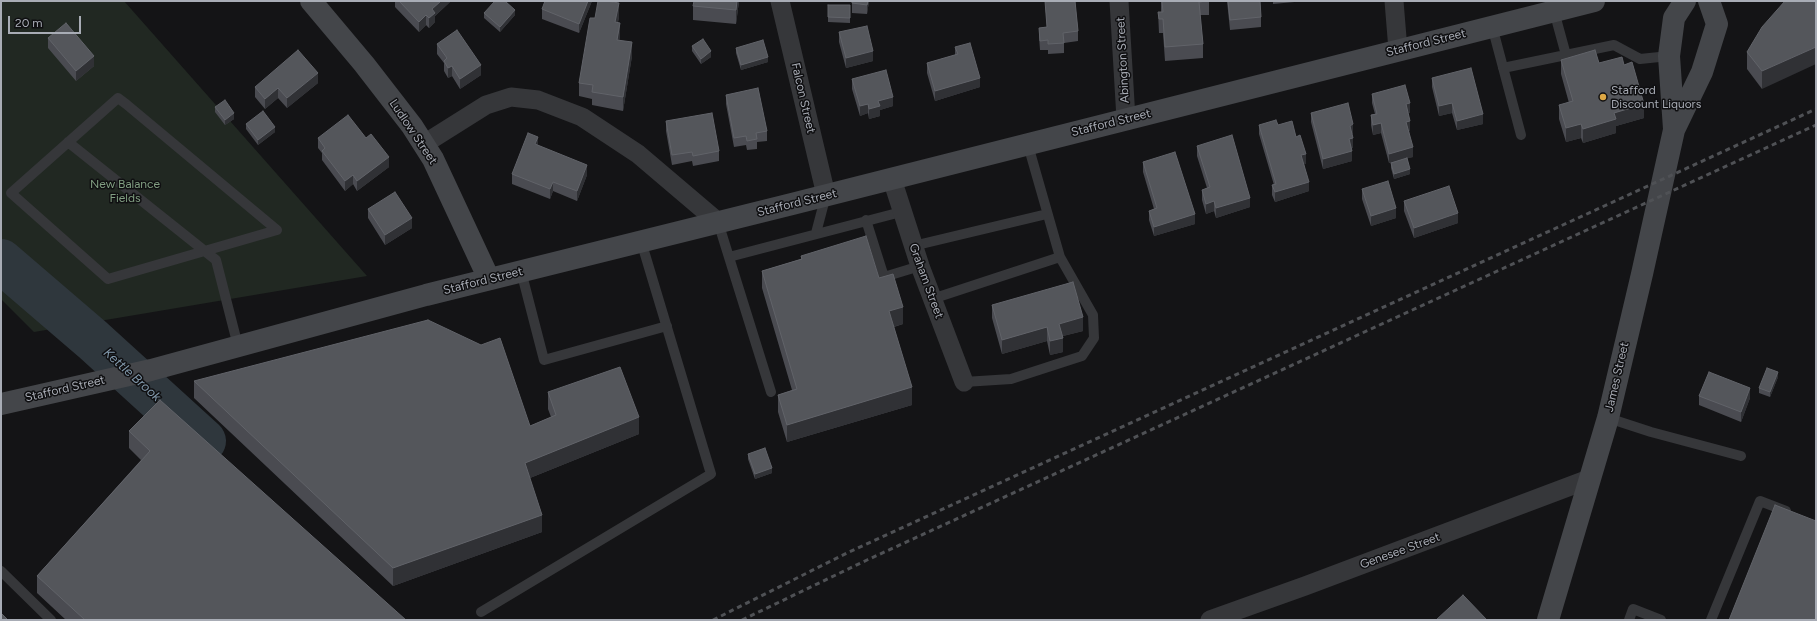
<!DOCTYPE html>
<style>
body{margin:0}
#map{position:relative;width:1817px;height:621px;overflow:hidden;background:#141416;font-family:Figtree,sans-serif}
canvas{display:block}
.frame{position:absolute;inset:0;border:2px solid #a8acb5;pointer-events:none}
.scale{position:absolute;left:8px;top:16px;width:73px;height:18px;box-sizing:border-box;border:2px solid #a8acb5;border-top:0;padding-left:5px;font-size:12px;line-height:14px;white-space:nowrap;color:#a8acb5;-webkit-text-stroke:3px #0f0f11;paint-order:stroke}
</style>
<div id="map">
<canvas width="1817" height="621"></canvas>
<div class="frame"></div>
<div class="scale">20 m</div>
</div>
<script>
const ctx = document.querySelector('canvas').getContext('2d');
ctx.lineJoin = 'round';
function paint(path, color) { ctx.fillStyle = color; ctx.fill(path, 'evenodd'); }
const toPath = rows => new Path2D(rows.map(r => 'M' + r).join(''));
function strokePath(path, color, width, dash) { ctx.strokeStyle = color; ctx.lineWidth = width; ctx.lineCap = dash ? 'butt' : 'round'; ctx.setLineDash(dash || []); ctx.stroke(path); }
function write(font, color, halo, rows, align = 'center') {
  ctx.font = font + ' Figtree,sans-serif'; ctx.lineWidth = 3; ctx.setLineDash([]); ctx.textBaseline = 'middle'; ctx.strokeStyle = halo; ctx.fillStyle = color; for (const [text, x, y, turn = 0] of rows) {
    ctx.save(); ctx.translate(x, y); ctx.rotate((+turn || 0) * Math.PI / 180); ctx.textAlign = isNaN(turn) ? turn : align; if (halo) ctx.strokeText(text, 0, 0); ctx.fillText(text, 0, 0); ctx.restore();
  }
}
paint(toPath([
 [1,1,124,1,367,276,34,332,1,299]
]), '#212822');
strokePath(toPath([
 [1,261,93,340,204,441]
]), '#2f373d', 44);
strokePath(toPath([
 [1554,11,1566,55],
 [1492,26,1521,135],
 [1503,68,1614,45,1640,59,1669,56],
 [118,98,126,104,277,230,108,279,11,193,118,98],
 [68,142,216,260,238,346],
 [866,220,884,277,920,266],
 [718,222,771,392],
 [816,233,826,195],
 [913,246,1047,214],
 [729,257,901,212],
 [521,271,544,360,667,326],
 [932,299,1060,257,1028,145],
 [964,382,1011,379,1082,356,1094,338,1093,315,1060,257],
 [1608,418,1651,432,1741,456],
 [1,571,51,620],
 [481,612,711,474,641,241],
 [1629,620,1633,609,1661,620],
 [1711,620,1760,501,1786,511]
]), '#36373a', 10);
strokePath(toPath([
 [780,1,826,195],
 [1119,1,1126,119],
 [1394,1,1398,50],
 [424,144,486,105,511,97,538,100,582,117,638,154,718,222],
 [892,179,920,266,964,382],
 [1210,620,1305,586,1589,479]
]), '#36373a', 19);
strokePath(toPath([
 [311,1,364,64,412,126,433,159,489,279],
 [1674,129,1669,56,1674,18,1685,1],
 [1,404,151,370,426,295,792,204,1594,1],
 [1548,620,1608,418,1642,274,1674,130,1702,72,1717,24,1709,1]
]), '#44464a', 22);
strokePath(toPath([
 [713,620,849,552,1816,109],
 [742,620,867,560,1816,125]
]), '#4f5155', 3, [5, 4]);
paint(toPath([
 [395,1,450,1,450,2,435,16,435,22,429,28,426,25,419,32,395,7],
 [592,1,579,33,542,19,542,9],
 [739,1,736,24,693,20,693,6],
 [852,1,869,1,867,14,852,13],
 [1045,1,1075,1,1078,31,1078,41,1064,43,1064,53,1048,54,1048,50,1040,50,1039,37,1039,28,1047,27],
 [1161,1,1209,1,1209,15,1200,15,1203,44,1203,58,1165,61,1163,33,1159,33,1158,12,1161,12],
 [1227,1,1260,1,1261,17,1261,27,1230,30],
 [1273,1,1305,1,1273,4],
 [1785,1,1762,89,1747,69,1747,52],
 [828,5,850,5,850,23,828,22],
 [484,13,515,15,500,32,484,18],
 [619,17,618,22,620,37,619,40,632,56,623,111,592,105,592,99,579,96,579,83,595,18],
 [839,32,873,61,846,68,839,42],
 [48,38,94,66,76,81,48,48],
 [437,44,481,75,460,89,452,76,448,78,444,71,444,63,437,54],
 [692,46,711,57,701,64,692,51],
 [955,47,980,87,935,101,927,73,927,63,955,55],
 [736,48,768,62,741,70,736,53],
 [1561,60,1624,65,1644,118,1616,126,1616,133,1583,143,1581,138,1566,142,1559,119,1559,105,1569,103,1561,74],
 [1432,78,1483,124,1457,130,1452,113,1439,116,1432,87],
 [852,79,893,106,880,110,880,116,869,119,868,113,860,116,852,89],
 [318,83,287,108,278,98,265,109,255,97,255,87],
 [1372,94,1410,113,1408,113,1410,131,1409,131,1413,157,1407,158,1410,174,1394,179,1391,168,1391,163,1389,163,1381,133,1373,135,1371,125,1371,115,1375,114,1372,103],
 [726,95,767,131,767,141,757,142,757,149,747,150,746,145,734,147,726,104],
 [215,107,234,119,225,125,215,112],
 [1311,113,1353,134,1352,134,1353,148,1351,148,1352,161,1323,169,1311,122],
 [666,121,719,151,719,161,693,166,692,161,672,165,666,131],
 [246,124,275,132,258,145,246,129],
 [1259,125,1278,125,1296,137,1306,164,1304,164,1309,191,1275,202,1272,195,1272,185,1274,185,1259,134],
 [318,138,389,167,357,191,353,184,345,191,322,160,322,153,318,148],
 [538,145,587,175,577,201,553,191,550,199,512,184,512,174],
 [1197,146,1250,207,1216,218,1214,211,1206,214,1202,200,1202,190,1207,188,1197,156],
 [1143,162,1195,224,1154,236,1149,220,1149,211,1154,209,1143,172],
 [1362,189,1396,218,1371,226,1362,199],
 [1404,201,1458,223,1414,238,1404,211],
 [368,209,412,228,385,245,368,218],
 [801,256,879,278,903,324,894,327,912,405,787,442,778,412,778,395,792,390,762,288,762,271,801,259],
 [992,305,1083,331,1063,336,1063,352,1050,355,1047,341,1002,354,992,318],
 [1778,377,1770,397,1759,393,1759,388],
 [194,381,530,426,551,417,548,409,548,392,639,434,530,478,542,532,393,586,194,398],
 [1699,396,1750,398,1741,422,1699,405],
 [129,431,406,620,66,620,37,593,37,576,141,460,129,448],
 [748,454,772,473,755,479,748,459]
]), '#4a4b51');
paint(toPath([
 [441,1,450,1,450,2,435,16,435,22,429,28,429,18,432,9],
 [588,1,592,1,579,33,579,24],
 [737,1,739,1,736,24,736,10],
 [868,1,869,1,867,14,867,5],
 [619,3,619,17,615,36,615,22],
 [515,10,515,15,500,32,500,27],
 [426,15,426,25,419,32,419,22],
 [620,23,620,37,617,53,617,40],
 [632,42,632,56,623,111,623,97],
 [1816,47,1816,64,1762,89,1762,71],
 [711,51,711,57,701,64,701,59],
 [873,51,873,61,846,68,846,58],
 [94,56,94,66,76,81,76,71],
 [768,57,768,62,741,70,741,65],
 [481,65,481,75,460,89,460,79],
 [452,66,452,76,448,78,448,68],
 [318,73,318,83,287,108,287,98],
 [980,78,980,87,935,101,935,91],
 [278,88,278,98,265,109,265,99],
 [893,97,893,106,880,110,880,116,869,119,869,109,878,101],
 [1410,103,1410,113,1406,113,1406,104],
 [1452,103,1452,113,1439,116,1439,106],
 [868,104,868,113,860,116,860,106],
 [1644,104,1644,118,1616,126,1616,133,1583,143,1583,129,1614,113],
 [234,113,234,119,225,125,225,120],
 [1483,114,1483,124,1457,130,1457,121],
 [1410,121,1410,131,1406,132,1406,122],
 [1381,123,1381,133,1373,135,1373,125],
 [1353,124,1353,134,1350,135,1350,126],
 [1581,124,1581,138,1566,142,1566,128],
 [275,127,275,132,258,145,258,140],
 [538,137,538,146,535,144],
 [1353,138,1353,148,1349,149,1349,139],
 [1413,147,1413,157,1389,163,1389,154],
 [1352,151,1352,161,1323,169,1323,159],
 [1306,154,1306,164,1301,165,1301,155],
 [389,157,389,167,357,191,357,181],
 [587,165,587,175,577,201,577,191],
 [1410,169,1410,174,1394,179,1394,174],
 [353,175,353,184,345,191,345,181],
 [553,182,553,191,550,199,550,189],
 [1309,182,1309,191,1275,202,1275,192],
 [1250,198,1250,207,1216,218,1216,208],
 [1214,201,1214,211,1206,214,1206,204],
 [1396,208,1396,218,1371,226,1371,216],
 [1458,213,1458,223,1414,238,1414,228],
 [1195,214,1195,224,1154,236,1154,227],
 [412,218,412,228,385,245,385,235],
 [903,307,903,324,889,328,889,311],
 [1083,317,1083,331,1059,337,1059,324],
 [1047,327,1047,341,1002,354,1002,340],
 [1063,338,1063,352,1050,355,1050,341],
 [1778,372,1778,377,1770,397,1770,392],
 [912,387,912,405,787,442,787,425],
 [1750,388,1750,398,1741,422,1741,412],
 [639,417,639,434,525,480,525,463],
 [772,468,772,473,755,479,755,474],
 [542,515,542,532,393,586,393,568]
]), '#303135');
const building = toPath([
 [399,1,441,1,432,9,435,13,429,18,426,15,419,22,399,1],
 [495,1,505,1,515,10,500,27,484,13,495,1],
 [545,1,588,1,579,24,542,9,545,1],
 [598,1,607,1,619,3,615,22,620,23,617,40,632,42,623,97,592,92,593,85,579,83,590,18,595,18,598,1],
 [694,1,737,1,736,10,693,6,694,1],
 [852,1,868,1,867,5,852,3,852,1],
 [1045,1,1075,1,1078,31,1063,33,1064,43,1048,44,1048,40,1040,41,1039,28,1047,27,1045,1],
 [1162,1,1206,1,1199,2,1203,44,1165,47,1163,19,1159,19,1158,12,1163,12,1162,1],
 [1228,1,1260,1,1261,17,1230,20,1228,1],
 [1785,1,1816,1,1816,47,1762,71,1747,52,1762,27,1785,1],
 [828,5,850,5,850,18,828,17,828,5],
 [66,23,94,56,76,71,48,38,66,23],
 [867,26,873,51,846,58,839,32,867,26],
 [457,30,481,65,460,79,452,66,448,68,444,61,447,58,437,44,457,30],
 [703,39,711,51,701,59,692,46,703,39],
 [763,40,768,57,741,65,736,48,763,40],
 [970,43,980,78,935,91,927,63,958,54,955,47,970,43],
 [298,50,318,73,287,98,278,88,265,99,255,87,298,50],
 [1595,50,1599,63,1622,57,1624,65,1632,62,1644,104,1614,113,1616,119,1583,129,1581,124,1566,128,1559,105,1573,101,1561,60,1595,50],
 [1471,68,1483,114,1457,121,1452,103,1439,106,1432,78,1471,68],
 [886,70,893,97,878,101,880,106,869,109,868,104,860,106,852,79,886,70],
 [1405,85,1410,103,1406,104,1410,121,1406,122,1413,147,1389,154,1381,123,1373,125,1371,115,1377,114,1372,94,1405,85],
 [758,88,767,131,756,133,757,139,747,141,746,136,734,138,726,95,758,88],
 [225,100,234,113,225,120,215,107,225,100],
 [1348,103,1353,124,1350,126,1353,138,1349,139,1352,151,1323,159,1311,113,1348,103],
 [263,111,275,127,258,140,246,124,263,111],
 [712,113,719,151,693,156,692,152,672,155,666,121,712,113],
 [348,115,366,138,371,134,389,157,357,181,353,175,345,181,322,151,325,148,318,138,348,115],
 [1276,120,1278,125,1292,121,1296,137,1300,135,1306,154,1301,155,1309,182,1275,192,1272,185,1276,184,1259,125,1276,120],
 [528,133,538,137,535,144,587,165,577,191,553,182,550,189,512,174,528,133],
 [1232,135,1250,198,1216,208,1214,201,1206,204,1202,190,1210,187,1197,146,1232,135],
 [1175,152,1195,214,1154,227,1149,211,1157,208,1143,162,1175,152],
 [1407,158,1410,169,1394,174,1391,163,1407,158],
 [1388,181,1396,208,1371,216,1362,189,1388,181],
 [1449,186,1458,213,1414,228,1404,201,1449,186],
 [395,192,412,218,385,235,368,209,395,192],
 [866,236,879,278,893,274,903,307,889,311,912,387,787,425,778,395,797,389,762,271,802,259,801,256,866,236],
 [1073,282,1083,317,1059,324,1063,338,1050,341,1047,327,1002,340,992,305,1073,282],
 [428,320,481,345,500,338,530,426,556,415,548,392,620,367,639,417,525,463,542,515,393,568,194,381,428,320],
 [1767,368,1778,372,1770,392,1759,388,1767,368],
 [1709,372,1750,388,1741,412,1699,396,1709,372],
 [160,400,406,620,85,620,37,576,150,451,129,431,160,400],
 [765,448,772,468,755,474,748,454,765,448],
 [1775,505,1816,521,1816,620,1729,620,1775,505],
 [1463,595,1487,620,1436,620,1463,595],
 [1,613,8,620,1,620,1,613]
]);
paint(building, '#54565b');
strokePath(building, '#616369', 1);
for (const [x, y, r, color] of [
 [1603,97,4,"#dea845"]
]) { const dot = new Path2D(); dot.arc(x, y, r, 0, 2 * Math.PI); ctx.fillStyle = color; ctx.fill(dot); strokePath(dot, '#0f0f11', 1.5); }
write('12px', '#a8acb5', '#0f0f11', [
 ["Stafford Street",1426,43,-14],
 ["Abington Street",1123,60,-93],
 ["Falcon Street",803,98,77],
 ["Stafford Street",1111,123,-14],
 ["Ludlow Street",413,132,56],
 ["Stafford Street",797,203,-14],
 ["Stafford Street",483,281,-14],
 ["Graham Street",926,281,70],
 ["James Street",1617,377,-77],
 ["Stafford Street",65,389,-13],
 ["Genesee Street",1400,551,-20]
]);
write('12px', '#a8acb5', '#0f0f11', [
 ["Stafford",1611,90],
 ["Discount Liquors",1611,104]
], 'left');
write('12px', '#819e82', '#0f0f11', [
 ["New Balance",125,184],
 ["Fields",125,198]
]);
write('italic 13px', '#8299ac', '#0f0f11', [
 ["Kettle Brook",132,375,42]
]);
</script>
